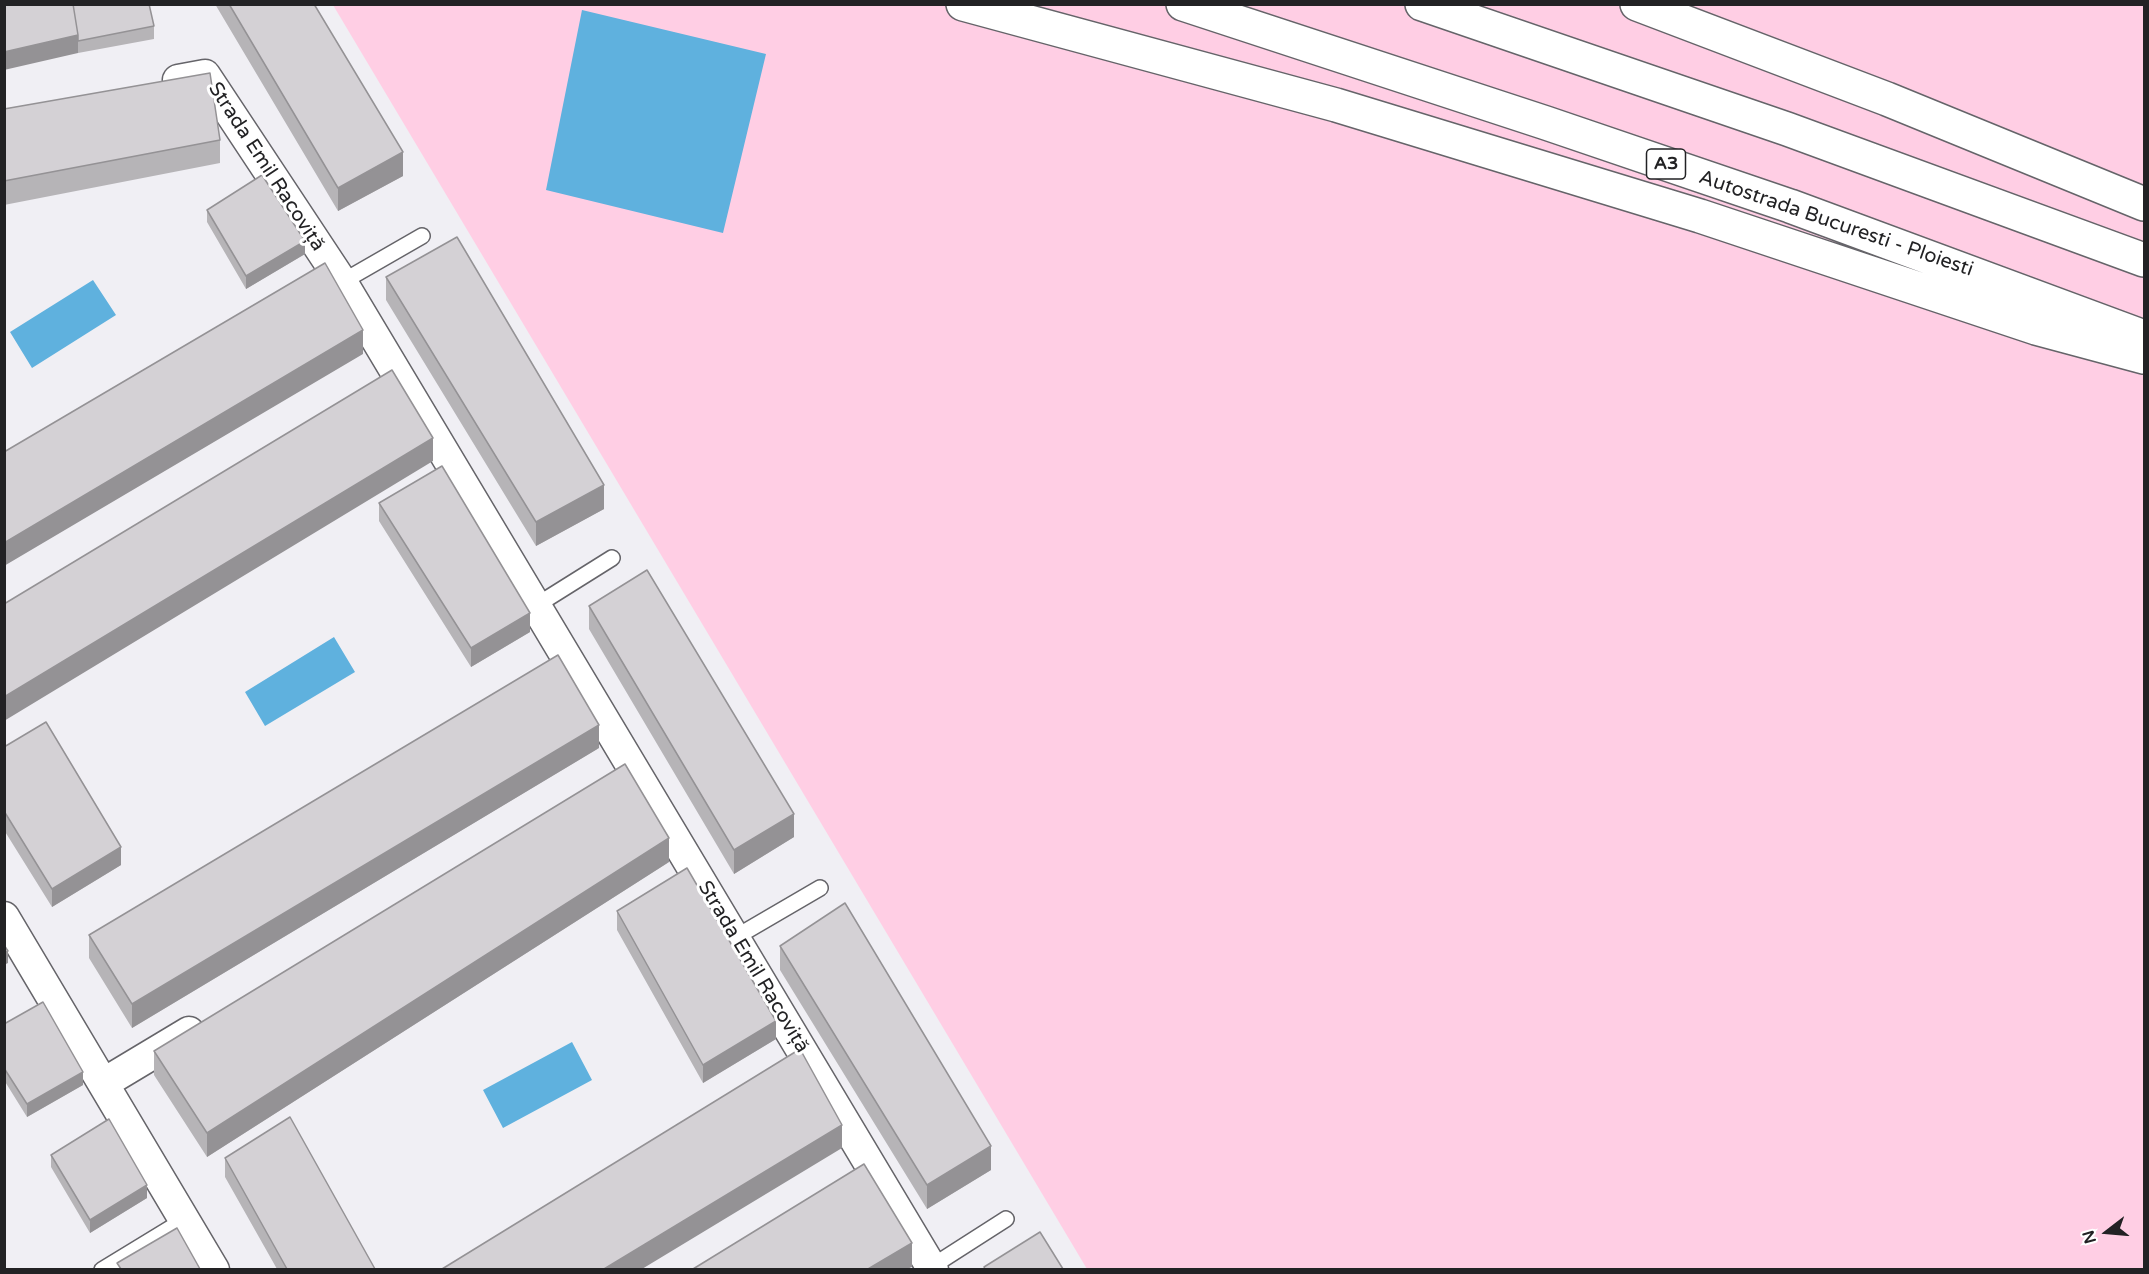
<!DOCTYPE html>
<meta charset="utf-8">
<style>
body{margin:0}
#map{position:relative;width:2149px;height:1274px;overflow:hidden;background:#f0eff4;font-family:"Varela Round",sans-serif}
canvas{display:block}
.frame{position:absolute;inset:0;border:6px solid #222224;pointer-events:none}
.north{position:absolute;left:2077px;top:1202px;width:60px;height:60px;-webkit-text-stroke:4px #fff;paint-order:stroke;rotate:254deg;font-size:16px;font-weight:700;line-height:24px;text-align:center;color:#222224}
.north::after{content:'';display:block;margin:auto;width:21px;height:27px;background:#222224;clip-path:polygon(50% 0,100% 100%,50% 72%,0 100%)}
</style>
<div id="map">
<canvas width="2149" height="1274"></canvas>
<div class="frame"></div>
<div class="north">N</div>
</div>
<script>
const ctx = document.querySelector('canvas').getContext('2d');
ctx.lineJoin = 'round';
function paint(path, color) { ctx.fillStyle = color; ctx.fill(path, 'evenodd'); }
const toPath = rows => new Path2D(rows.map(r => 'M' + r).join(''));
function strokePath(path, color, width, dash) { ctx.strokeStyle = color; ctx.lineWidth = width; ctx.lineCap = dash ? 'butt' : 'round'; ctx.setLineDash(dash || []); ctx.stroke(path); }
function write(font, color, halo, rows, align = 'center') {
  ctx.font = font + ' "Varela Round",sans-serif'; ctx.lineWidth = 6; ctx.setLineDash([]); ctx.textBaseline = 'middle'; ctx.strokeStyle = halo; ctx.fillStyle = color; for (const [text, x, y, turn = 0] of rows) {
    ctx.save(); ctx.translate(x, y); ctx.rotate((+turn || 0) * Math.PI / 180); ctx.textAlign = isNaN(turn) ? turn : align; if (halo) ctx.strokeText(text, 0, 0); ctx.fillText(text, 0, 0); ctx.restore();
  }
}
paint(toPath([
 [333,5,2144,5,2144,1269,1087,1269]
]), '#ffcee4');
paint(toPath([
 [582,10,766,54,723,233,546,190],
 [93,280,116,315,32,368,10,332],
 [334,637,355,672,265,726,245,692],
 [572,1042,592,1080,503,1128,483,1090]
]), '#5fb1de');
const service = toPath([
 [342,282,422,236],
 [537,605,612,558],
 [736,937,820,888],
 [931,1267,1006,1219],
 [102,1270,184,1220]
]);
const minor = toPath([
 [178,80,205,75,342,282,933,1270],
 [4,917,214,1270],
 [104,1083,189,1032]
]);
const motorway = toPath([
 [963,4,1336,105,1700,216,2036,328,2144,357],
 [1183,4,1546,123,1790,206,2144,337],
 [1422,4,1787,129,2144,260],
 [1637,4,1887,99,2144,204]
]);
strokePath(service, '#656469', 18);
strokePath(minor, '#656469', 33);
strokePath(motorway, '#656469', 36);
strokePath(service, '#fff', 15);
strokePath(minor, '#fff', 30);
strokePath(motorway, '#fff', 33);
paint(toPath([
 [4,4,154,26,154,39,78,53],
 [215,4,314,4,403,176,338,211],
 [4,109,220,140,220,163,4,205],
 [207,210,305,254,246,289,207,222],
 [386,277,604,509,536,546,386,300],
 [379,503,530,632,471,667,379,521],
 [589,606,794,837,734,874,589,629],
 [4,747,121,865,52,907,4,830],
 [599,748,132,1028,89,958,89,935],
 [669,862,207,1157,154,1075,154,1051],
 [617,911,776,1039,703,1083,617,930],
 [780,946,991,1170,927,1209,780,970],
 [4,1024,83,1085,27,1117,4,1080],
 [51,1155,147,1198,90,1233,51,1167],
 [225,1158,375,1269,277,1269,225,1177]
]), '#b6b4b7');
paint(toPath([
 [78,35,78,53,4,70,4,52],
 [403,152,403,176,338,211,338,188],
 [305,241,305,254,246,289,246,276],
 [363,330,363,354,4,566,4,543],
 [433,438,433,461,4,721,4,697],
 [604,485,604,509,536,546,536,522],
 [530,613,530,632,471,667,471,648],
 [599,725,599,748,132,1028,132,1004],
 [794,814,794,837,734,874,734,850],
 [669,838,669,862,207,1157,207,1133],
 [121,847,121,865,52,907,52,889],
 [8,951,8,963,4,965,4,953],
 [776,1021,776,1039,703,1083,703,1065],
 [83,1072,83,1085,27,1117,27,1104],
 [842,1125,842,1148,642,1269,604,1269],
 [991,1146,991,1170,927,1209,927,1185],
 [147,1185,147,1198,90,1233,90,1220],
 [912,1243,912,1267,907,1269,868,1269]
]), '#949295');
const building = toPath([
 [4,4,73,4,78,35,4,52,4,4],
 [73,4,149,4,154,26,78,41,78,35,73,4],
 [229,4,314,4,403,152,338,188,229,4],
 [210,73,220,140,4,181,4,109,210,73],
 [262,175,305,241,246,276,207,210,262,175],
 [457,237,604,485,536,522,386,277,457,237],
 [325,263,363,330,4,543,4,452,325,263],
 [392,370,433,438,4,697,4,604,392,370],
 [442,466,530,613,471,648,379,503,442,466],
 [647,570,794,814,734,850,589,606,647,570],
 [558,655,599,725,132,1004,89,935,558,655],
 [46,722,121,847,52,889,4,811,4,747,46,722],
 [625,764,669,838,207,1133,154,1051,625,764],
 [687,868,776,1021,703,1065,617,911,687,868],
 [845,903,991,1146,927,1185,780,946,845,903],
 [4,945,8,951,4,953,4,945],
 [43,1002,83,1072,27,1104,4,1068,4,1024,43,1002],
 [800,1049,842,1125,604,1269,442,1269,800,1049],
 [290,1117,375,1269,287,1269,225,1158,290,1117],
 [109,1119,147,1185,90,1220,51,1155,109,1119],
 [864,1164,912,1243,868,1269,693,1269,864,1164],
 [177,1228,200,1269,121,1269,117,1263,177,1228],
 [1040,1232,1063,1269,985,1269,984,1267,1040,1232]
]);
paint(building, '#d4d1d5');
strokePath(building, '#949295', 1.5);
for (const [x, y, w] of [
 [1666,164,39]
]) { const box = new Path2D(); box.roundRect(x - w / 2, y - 15, w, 30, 4.5); ctx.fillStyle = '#fff'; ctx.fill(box); strokePath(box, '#222224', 1.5); }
write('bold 18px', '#222224', null, [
 ["A3",1666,164]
]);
write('20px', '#222224', '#fff', [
 ["Strada Emil Racoviță",266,167,57],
 ["Autostrada Bucuresti - Ploiesti",1836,224,19],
 ["Strada Emil Racoviță",753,967,59]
]);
</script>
